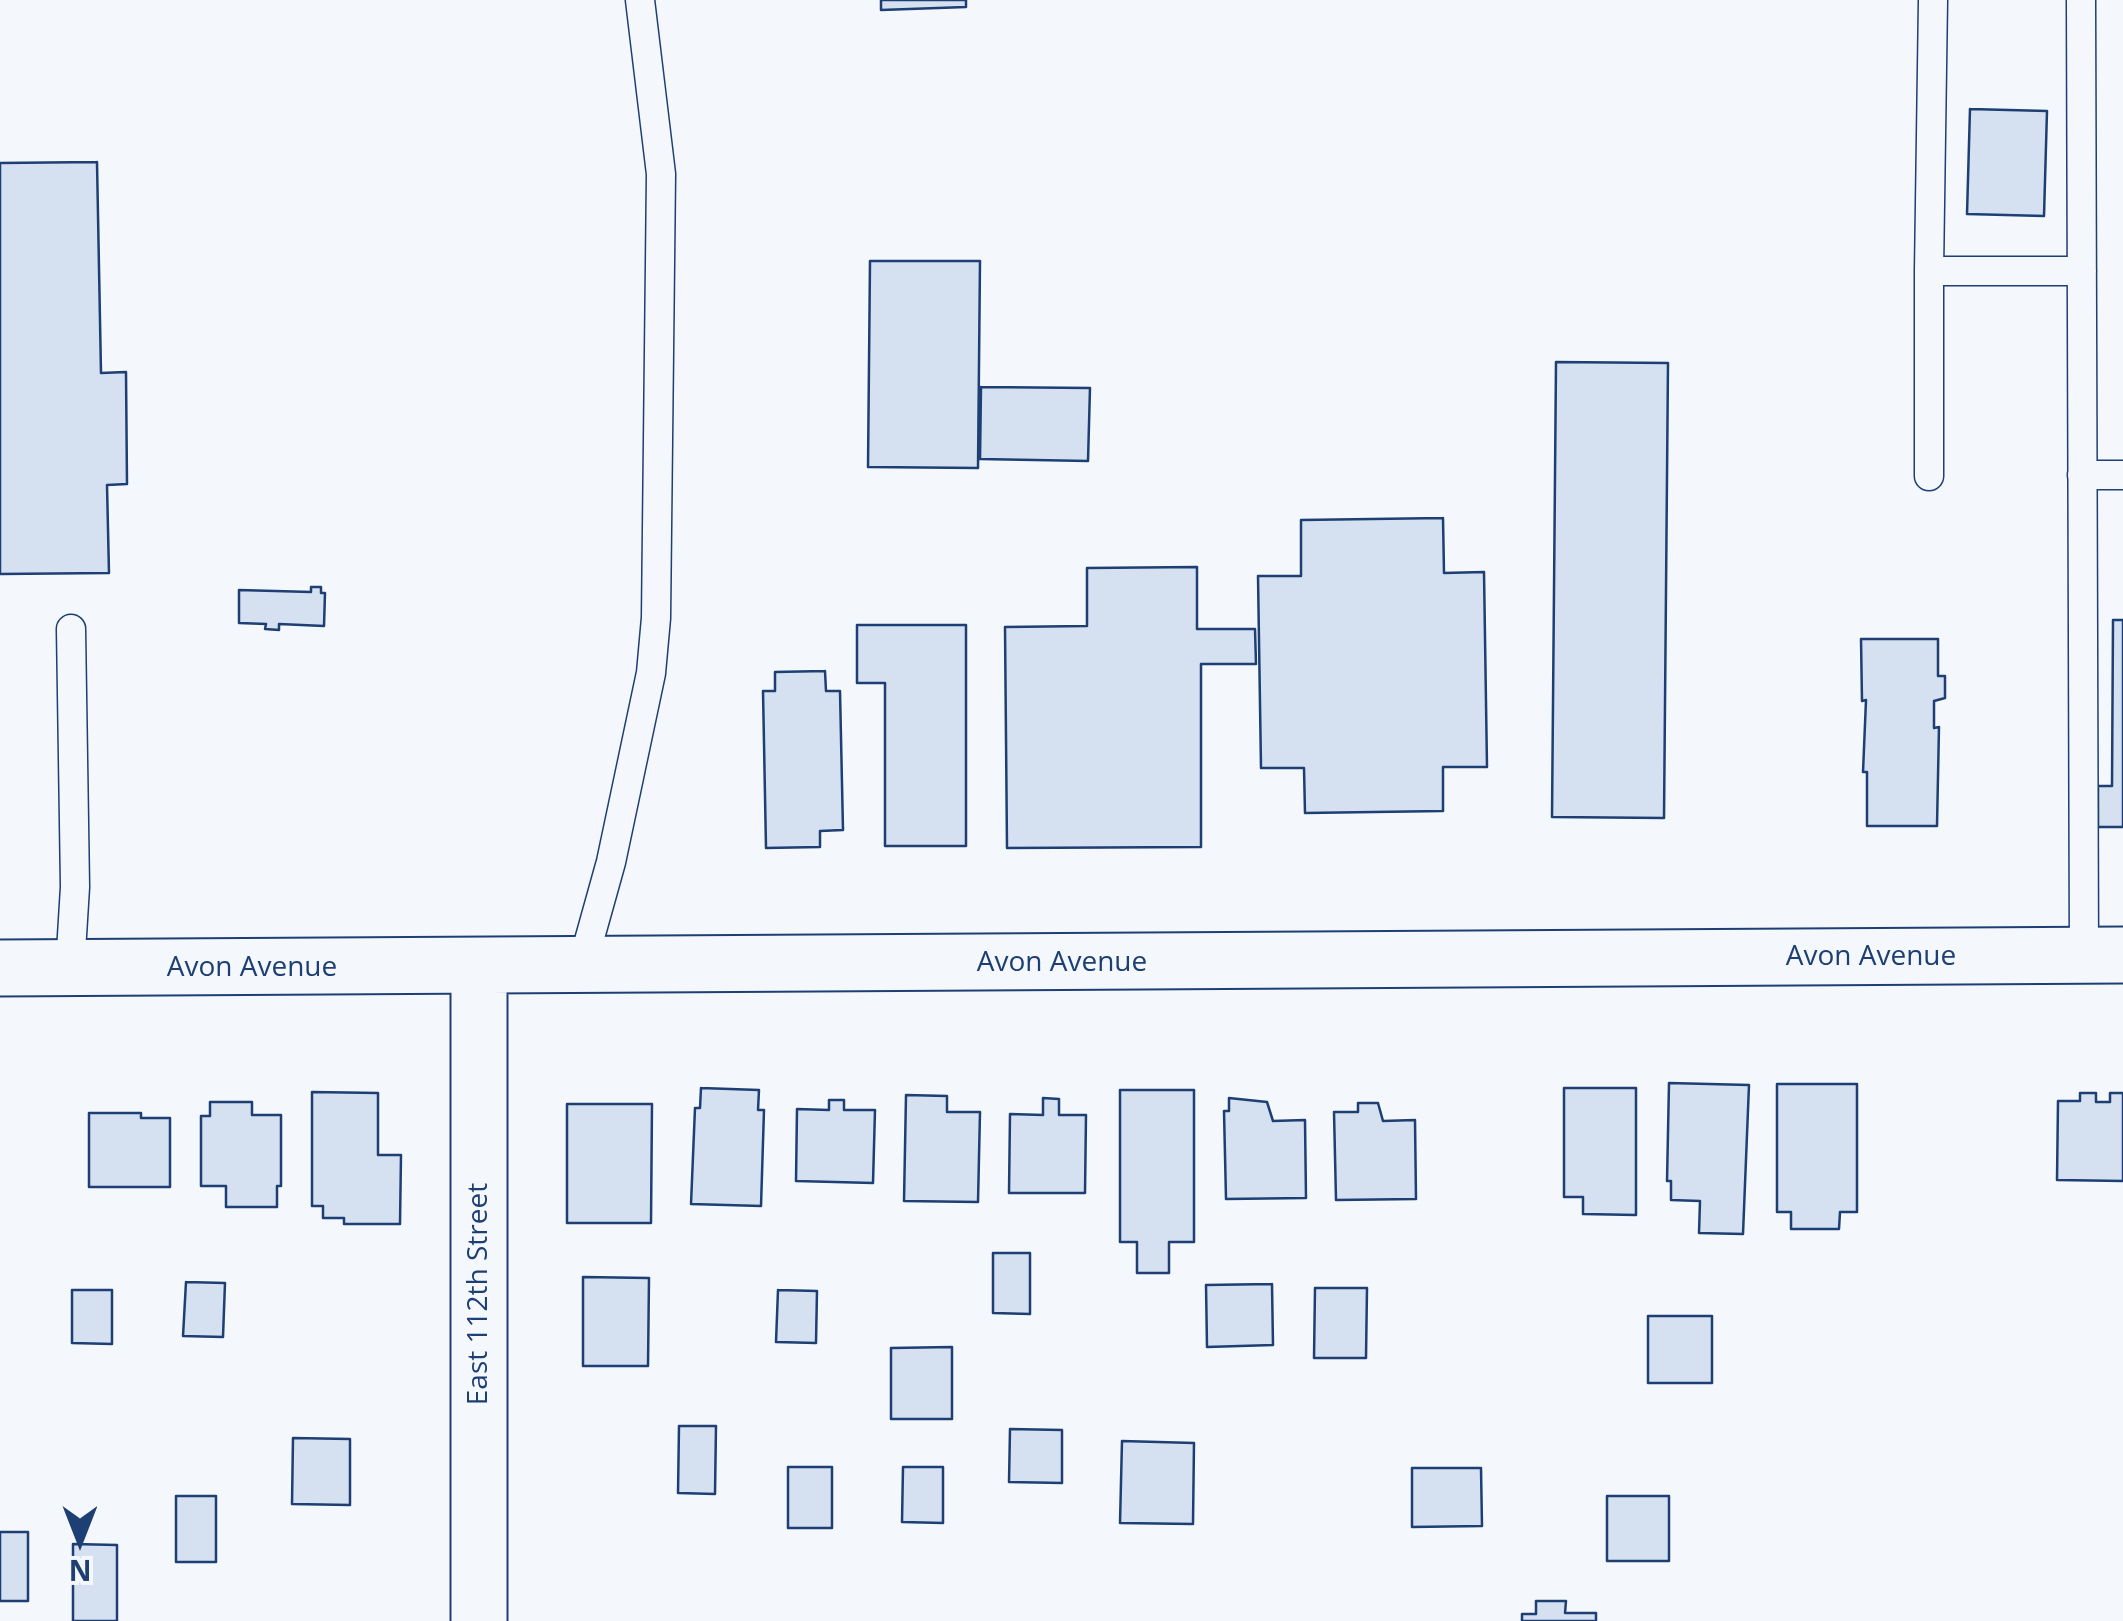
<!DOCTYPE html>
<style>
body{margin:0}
#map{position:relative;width:2123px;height:1621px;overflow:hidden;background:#f4f7fb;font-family:"Open Sans",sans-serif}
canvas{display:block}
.north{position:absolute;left:30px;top:1491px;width:100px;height:100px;-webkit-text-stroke:8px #f4f7fb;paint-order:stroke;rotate:180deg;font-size:28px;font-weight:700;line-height:40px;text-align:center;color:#1d3f73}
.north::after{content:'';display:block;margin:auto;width:35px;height:45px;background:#1d3f73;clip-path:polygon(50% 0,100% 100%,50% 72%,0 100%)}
</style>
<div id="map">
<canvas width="2123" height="1621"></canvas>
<div class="north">N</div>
</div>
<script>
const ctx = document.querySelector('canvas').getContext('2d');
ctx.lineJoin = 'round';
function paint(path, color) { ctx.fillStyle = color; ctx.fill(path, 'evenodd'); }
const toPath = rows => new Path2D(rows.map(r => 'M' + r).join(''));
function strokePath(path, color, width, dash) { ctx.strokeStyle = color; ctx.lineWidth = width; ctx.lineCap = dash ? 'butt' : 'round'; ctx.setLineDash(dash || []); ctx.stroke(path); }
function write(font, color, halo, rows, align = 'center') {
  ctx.font = font + ' "Open Sans",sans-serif'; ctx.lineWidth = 8; ctx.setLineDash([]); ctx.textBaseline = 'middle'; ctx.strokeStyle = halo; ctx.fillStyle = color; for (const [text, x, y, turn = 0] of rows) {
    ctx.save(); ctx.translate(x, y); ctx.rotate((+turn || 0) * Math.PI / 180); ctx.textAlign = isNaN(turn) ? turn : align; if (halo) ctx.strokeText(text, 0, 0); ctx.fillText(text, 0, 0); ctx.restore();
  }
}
const building = toPath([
 [881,0,966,0,966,7,881,10,881,0],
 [1970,109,2047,111,2044,216,1967,214,1970,109],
 [97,162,101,373,126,372,127,484,107,485,109,573,0,574,0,163,97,162],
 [870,261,980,261,978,468,868,467,870,261],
 [1556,362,1668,363,1664,818,1552,817,1556,362],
 [981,387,1090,388,1088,461,980,459,981,387],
 [1443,518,1444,573,1484,572,1487,767,1443,767,1443,811,1305,813,1304,768,1261,768,1258,576,1301,576,1301,520,1443,518],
 [1197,567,1197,629,1255,629,1256,664,1201,664,1201,847,1007,848,1005,627,1087,626,1087,568,1197,567],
 [311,587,321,587,321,593,325,593,324,626,279,624,279,630,265,629,266,624,239,623,239,590,311,592,311,587],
 [2113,620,2123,620,2123,827,2098,827,2098,786,2112,786,2113,620],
 [857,625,966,625,966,846,885,846,885,683,857,683,857,625],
 [1861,639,1938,639,1938,676,1945,676,1945,698,1934,701,1934,728,1939,727,1937,826,1867,826,1867,772,1863,772,1866,700,1862,701,1861,639],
 [825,671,826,691,840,691,843,830,820,831,820,847,766,848,763,691,775,691,775,672,825,671],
 [1669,1083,1749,1085,1743,1234,1699,1233,1700,1201,1671,1200,1671,1181,1667,1181,1669,1083],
 [1777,1084,1857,1084,1857,1212,1840,1212,1839,1229,1791,1229,1791,1212,1777,1212,1777,1084],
 [701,1088,759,1090,758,1110,764,1110,761,1206,691,1204,695,1108,700,1108,701,1088],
 [1564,1088,1636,1088,1636,1215,1583,1214,1583,1197,1564,1197,1564,1088],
 [1120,1090,1194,1090,1194,1242,1169,1242,1169,1273,1137,1273,1137,1242,1120,1242,1120,1090],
 [312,1092,378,1093,378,1155,401,1155,400,1224,344,1224,344,1218,323,1218,323,1206,312,1206,312,1092],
 [2080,1093,2096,1093,2096,1102,2110,1102,2110,1093,2123,1093,2123,1181,2057,1180,2058,1101,2080,1101,2080,1093],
 [906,1095,947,1096,947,1112,980,1112,978,1202,904,1201,906,1095],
 [1043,1098,1059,1099,1059,1115,1086,1115,1085,1193,1009,1193,1010,1114,1043,1115,1043,1098],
 [1229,1098,1267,1102,1273,1121,1305,1120,1306,1198,1226,1199,1224,1111,1229,1111,1229,1098],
 [829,1100,844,1100,844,1110,875,1110,873,1183,796,1181,797,1109,829,1110,829,1100],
 [210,1102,252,1102,252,1115,281,1115,281,1186,277,1186,277,1207,226,1207,226,1186,201,1186,201,1116,210,1116,210,1102],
 [1358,1103,1378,1103,1383,1121,1415,1120,1416,1199,1336,1200,1334,1112,1358,1112,1358,1103],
 [567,1104,652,1104,651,1223,567,1223,567,1104],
 [89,1113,141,1113,141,1118,170,1118,170,1187,89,1187,89,1113],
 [993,1253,1030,1253,1030,1314,993,1313,993,1253],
 [583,1277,649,1278,648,1366,583,1366,583,1277],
 [186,1282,225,1283,223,1337,183,1336,186,1282],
 [1272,1284,1273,1345,1207,1347,1206,1285,1272,1284],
 [1315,1288,1367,1288,1366,1358,1314,1358,1315,1288],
 [72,1290,112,1290,112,1344,72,1343,72,1290],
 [778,1290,817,1291,816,1343,776,1342,778,1290],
 [1648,1316,1712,1316,1712,1383,1648,1383,1648,1316],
 [952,1347,952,1419,891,1419,891,1348,952,1347],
 [679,1426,716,1426,715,1494,678,1493,679,1426],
 [1010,1429,1062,1430,1062,1483,1009,1482,1010,1429],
 [293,1438,350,1439,350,1505,292,1504,293,1438],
 [1122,1441,1194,1443,1193,1524,1120,1523,1122,1441],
 [788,1467,832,1467,832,1528,788,1528,788,1467],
 [903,1467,943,1467,943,1523,902,1522,903,1467],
 [1412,1468,1481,1468,1482,1526,1412,1527,1412,1468],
 [176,1496,216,1496,216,1562,176,1562,176,1496],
 [1607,1496,1669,1496,1669,1561,1607,1561,1607,1496],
 [0,1532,28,1532,28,1601,0,1601,0,1532],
 [73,1544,117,1545,117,1621,73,1621,73,1544],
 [1536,1601,1566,1601,1565,1613,1596,1613,1596,1621,1522,1621,1522,1614,1536,1614,1536,1601]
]);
paint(building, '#d5e0f0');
strokePath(building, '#1d3f73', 2.5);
const lane = toPath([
 [2081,0,2084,955],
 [1929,271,1933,0],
 [2082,475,2123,475],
 [1929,476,1929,271,2082,271],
 [582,966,611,862,651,673,656,618,661,174,640,0],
 [70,968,75,887,71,629]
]);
const street = toPath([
 [0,968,2123,955],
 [479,1621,479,967]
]);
strokePath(lane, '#1d3f73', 31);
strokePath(street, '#1d3f73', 59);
strokePath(lane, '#f4f7fb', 28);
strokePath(street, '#f4f7fb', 55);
write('28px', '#1d3f73', '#f4f7fb', [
 ["Avon Avenue",1871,957],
 ["Avon Avenue",1062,963],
 ["Avon Avenue",252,968],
 ["East 112th Street",479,1294,-90]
]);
</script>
